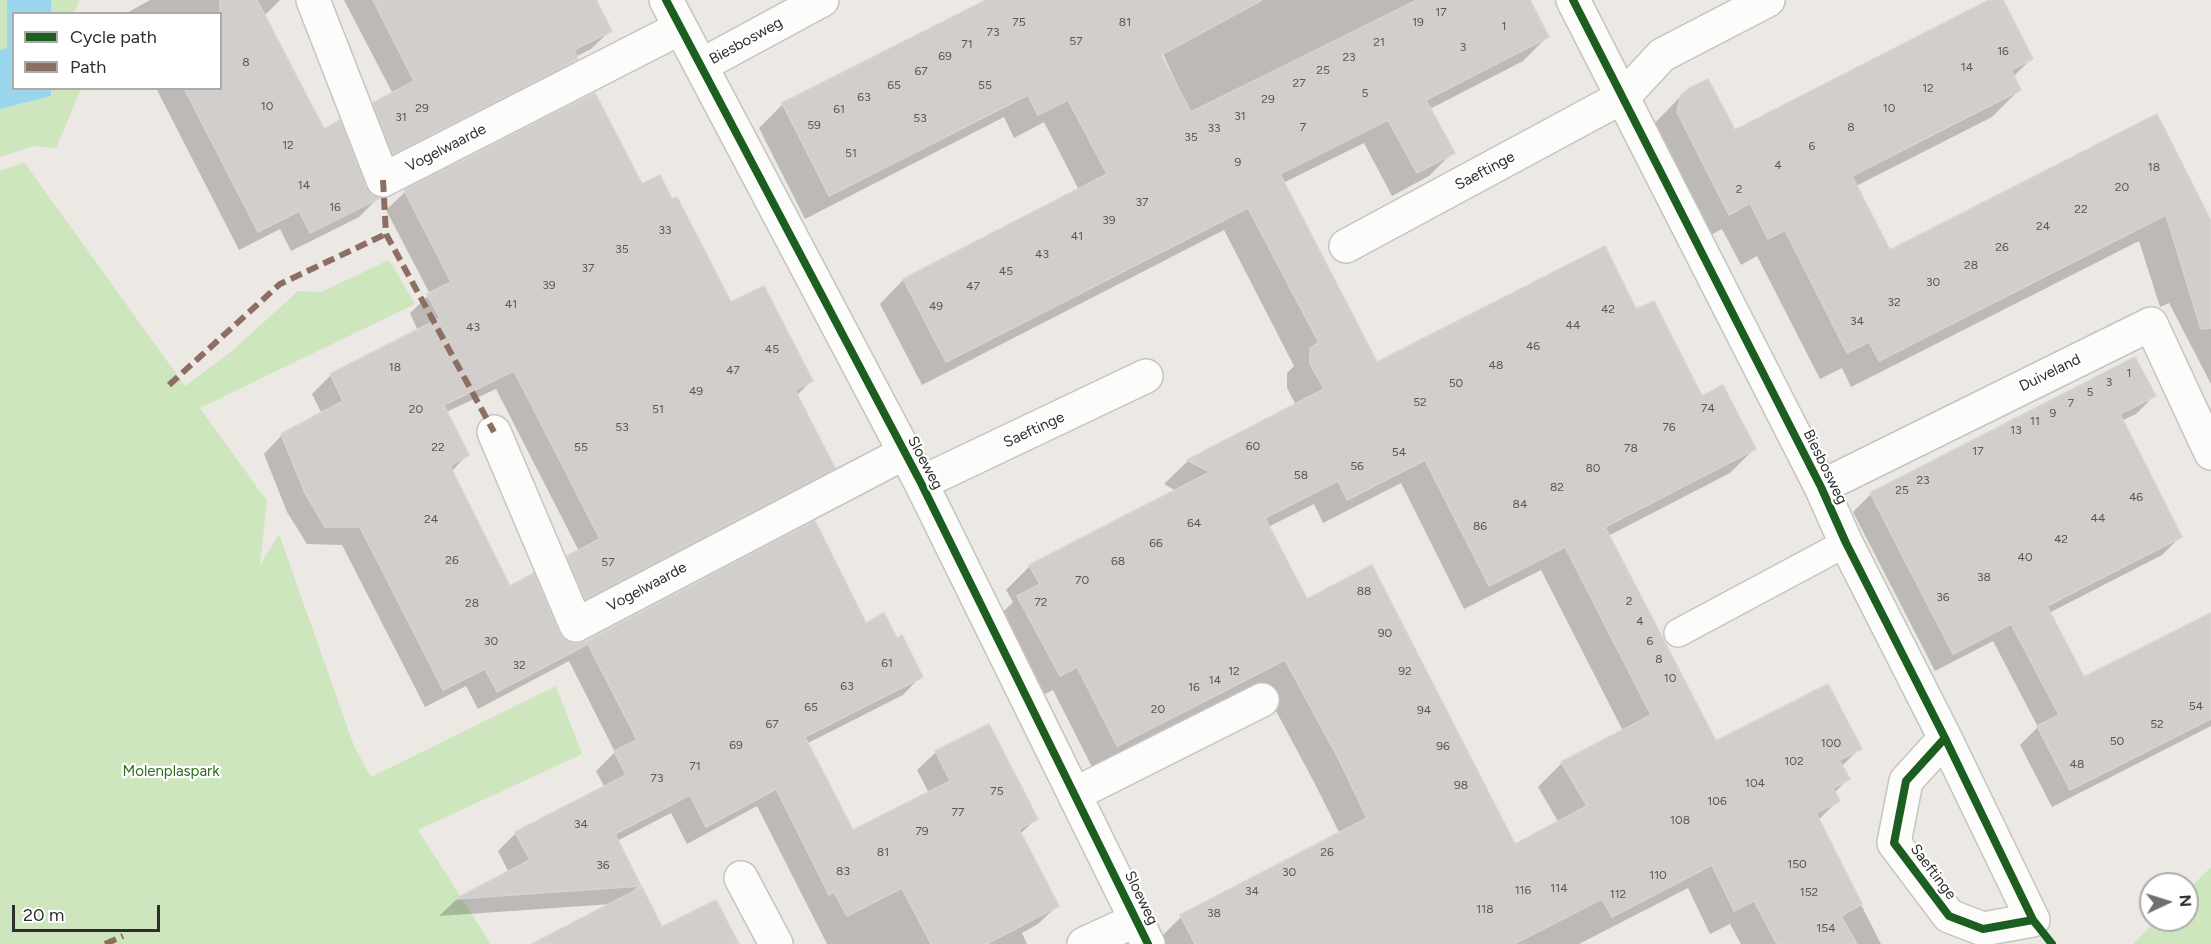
<!DOCTYPE html>
<style>
body{margin:0}
#map{position:relative;width:2211px;height:944px;overflow:hidden;background:#ece8e4;font-family:Figtree,sans-serif}
canvas{display:block}
.legend{position:absolute;left:12px;top:12px;width:210px;height:78px;box-sizing:border-box;background:#fff;border:2px solid #ababab;margin:0;padding:8px 10px;list-style:none;font-size:18px;color:#2e2e2e}
.legend li{display:flex;align-items:center;gap:12px;height:30px}
.legend b{width:30px;border:2px solid #ababab}
.north{position:absolute;left:2139px;top:872px;width:60px;height:60px;box-sizing:border-box;background:#fff;border:2px solid #ababab;border-radius:50%;rotate:86deg;font-size:16px;font-weight:700;line-height:24px;text-align:center;color:#2e2e2e}
.north::after{content:'';display:block;margin:auto;width:21px;height:27px;background:#706f6e;clip-path:polygon(50% 0,100% 100%,50% 72%,0 100%)}
.scale{position:absolute;left:12px;top:905px;width:148px;height:27px;box-sizing:border-box;border:3px solid #2e2e2e;border-top:0;padding-left:8px;font-size:18px;line-height:21px;white-space:nowrap;color:#2e2e2e;-webkit-text-stroke:4px #fff;paint-order:stroke}
</style>
<div id="map">
<canvas width="2211" height="944"></canvas>
<ul class="legend">
<li><b style="height:8px;background:#1b5e20"></b>Cycle path</li>
<li><b style="height:8px;background:#8d6e63"></b>Path</li>
</ul>
<div class="north">N</div>
<div class="scale">20 m</div>
</div>
<script>
const ctx = document.querySelector('canvas').getContext('2d');
ctx.lineJoin = 'round';
function paint(path, color) { ctx.fillStyle = color; ctx.fill(path, 'evenodd'); }
const toPath = rows => new Path2D(rows.map(r => 'M' + r).join(''));
function strokePath(path, color, width, dash) { ctx.strokeStyle = color; ctx.lineWidth = width; ctx.lineCap = dash ? 'butt' : 'round'; ctx.setLineDash(dash || []); ctx.stroke(path); }
function write(font, color, halo, rows, align = 'center') {
  ctx.font = font + ' Figtree,sans-serif'; ctx.lineWidth = 4.5; ctx.setLineDash([]); ctx.textBaseline = 'middle'; ctx.strokeStyle = halo; ctx.fillStyle = color; for (const [text, x, y, turn = 0] of rows) {
    ctx.save(); ctx.translate(x, y); ctx.rotate((+turn || 0) * Math.PI / 180); ctx.textAlign = isNaN(turn) ? turn : align; if (halo) ctx.strokeText(text, 0, 0); ctx.fillText(text, 0, 0); ctx.restore();
  }
}
paint(toPath([
 [0,0,80,0,74,13,14,14,13,72,0,74],
 [50,89,81,89,56,148,33,146,0,157,0,109,50,96],
 [24,162,185,386,232,351,298,291,321,292,389,260,415,304,200,408,267,501,260,565,279,534,354,746,371,777,556,686,582,754,418,830,491,944,0,944,0,171],
 [2211,867,2211,944,2133,944,2157,920,2187,920,2187,891]
]), '#cee6be');
paint(toPath([
 [7,0,51,0,51,13,14,14,14,88,51,89,51,96,0,109,0,50,7,48]
]), '#99d6ec');
paint(toPath([
 [150,0,280,0,264,16,323,131,370,196,377,199,359,217,291,251,280,229,239,250,156,88,220,88,220,14,125,14],
 [344,0,594,0,610,31,591,49,575,57,557,78,374,172,355,123,374,104,393,94],
 [988,0,1091,0,1213,162,1138,0,1529,0,1547,37,1523,61,1430,109,1453,152,1429,176,1392,196,1364,143,1283,183,1377,364,1636,311,1702,398,1754,449,1730,473,1608,536,1716,743,1860,748,1841,767,1848,779,1834,793,1838,801,1818,820,1881,944,1741,944,1730,924,1710,934,1688,888,1579,944,1159,944,1157,941,1181,917,1340,834,1314,782,1261,683,1093,769,1053,690,1035,699,994,621,1013,602,1006,590,1030,566,1176,491,1164,484,1188,461,1296,405,1287,388,1287,373,1294,366,1224,230,922,385,880,304,903,280,1079,190,1044,122,1014,138,1004,117,805,219,759,128,783,104],
 [1401,483,1464,609,1541,570,1623,731,1562,763,1538,787,1559,823,1514,846,1306,601,1268,527,1314,504,1323,523],
 [1993,0,2001,0,2031,59,2013,77,2019,90,1992,117,1856,186,1889,252,2156,116,2211,225,2211,384,2169,303,2160,307,2139,241,1851,387,1842,368,1820,379,1757,256,1741,265,1722,229,1701,240,1654,124,1681,96,1734,132],
 [641,186,730,303,811,381,796,396,833,468,815,486,567,616,550,576,568,557,579,551,496,389,446,412,467,455,451,472,509,588,565,642,575,645,865,625,896,640,921,676,903,695,806,744,852,832,929,793,917,770,936,752,1036,819,1020,834,1057,906,1038,924,1022,933,1027,944,827,944,757,806,687,844,671,813,617,841,639,886,631,894,662,929,738,944,593,944,612,904,439,916,456,900,509,873,498,851,516,833,605,788,596,771,615,752,569,661,478,709,466,686,425,707,342,545,307,544,287,512,264,454,282,435,322,414,312,394,331,375,418,331,410,313,430,294,386,210,405,192],
 [2154,396,2136,414,2121,421,2180,537,2162,555,2049,613,2083,679,2211,614,2211,726,2052,807,2020,745,2038,727,1993,641,1935,671,1853,512,1871,494]
]), '#0003');
const building = toPath([
 [220,0,257,0,324,129,340,120,366,187,371,195,380,198,310,233,299,211,258,232,184,88,220,88,220,0],
 [373,0,596,0,612,31,574,50,578,59,393,154,373,103,414,81,373,0],
 [986,0,1262,0,1161,55,1191,112,1417,0,1530,0,1549,37,1426,100,1455,153,1417,173,1388,120,1280,174,1377,362,1605,246,1636,309,1654,301,1702,396,1723,385,1756,449,1605,527,1716,741,1828,684,1862,749,1839,760,1850,779,1833,788,1840,801,1816,813,1862,904,1841,916,1857,944,1777,944,1754,901,1734,911,1712,865,1612,917,1602,899,1514,944,1195,944,1180,915,1367,818,1338,758,1285,660,1117,746,1077,667,1060,676,1017,596,1040,584,1029,565,1210,472,1187,460,1324,389,1310,364,1310,348,1319,343,1248,208,946,362,903,279,1107,174,1068,100,1038,115,1028,95,829,196,782,103,986,0],
 [1425,460,1489,586,1565,547,1651,715,1561,762,1587,806,1515,844,1372,565,1307,599,1265,518,1338,481,1347,500,1425,460],
 [1989,0,2003,0,2033,59,2011,70,2021,90,1852,176,1890,250,2157,114,2211,221,2211,328,2201,329,2166,215,1879,361,1869,342,1847,353,1785,230,1768,239,1750,203,1729,215,1677,112,1681,95,1688,89,1708,79,1735,130,1989,0],
 [595,93,642,184,660,175,672,199,677,197,731,302,764,286,813,381,795,390,835,468,585,599,567,556,600,539,514,371,444,405,469,455,450,466,510,586,534,573,559,632,565,640,574,644,585,642,815,521,866,623,884,613,897,638,902,635,923,677,805,737,853,830,950,781,935,751,989,724,1038,819,1019,829,1059,906,987,944,931,944,902,888,847,916,834,892,829,895,776,789,706,827,690,795,615,834,641,886,455,899,530,860,515,832,626,775,614,751,637,740,588,644,497,692,485,669,443,690,360,527,325,527,305,493,281,434,343,401,330,374,440,318,427,294,451,282,404,190,595,93],
 [2135,357,2156,396,2120,414,2182,537,2047,606,2084,677,2211,613,2211,719,2070,790,2037,726,2059,715,2011,624,1953,654,1870,493,2135,357],
 [642,887,662,927,716,900,739,944,532,944,642,887]
]);
paint(building, '#d1cecb');
strokePath(building, '#d7d4d0', 1.5);
const lane = toPath([
 [1678,633,1846,543]
]);
const street = toPath([
 [313,0,383,180,680,28],
 [666,0,921,483,1148,944],
 [1573,0,1821,487,1846,543,1945,738,2033,920,1983,929,1949,916,1894,843,1906,781,1945,738],
 [702,65,822,0],
 [1346,246,1624,96,1662,55,1768,0],
 [494,432,576,625,904,453],
 [921,483,1146,376],
 [1821,487,2151,324,2211,453],
 [1075,794,1262,700],
 [741,878,776,944],
 [1084,944,1136,920]
]);
strokePath(lane, '#c5c4c5', 30);
strokePath(street, '#c5c4c5', 36);
strokePath(lane, '#fcfcfb', 27);
strokePath(street, '#fcfcfb', 33);
strokePath(toPath([
 [383,180,386,234,494,432],
 [169,385,280,284,386,234],
 [105,944,123,936]
]), '#8d6e63', 6, [12, 6]);
strokePath(toPath([
 [666,0,921,483,1148,944],
 [1573,0,1821,487,1846,543,1945,738,2033,920,2052,944],
 [1945,738,1906,781,1894,843,1949,916,1983,929,2033,920]
]), '#1b5e20', 8);
write('12px', '#585857', null, [
 ["17",1441,12],
 ["75",1019,22],
 ["81",1125,22],
 ["19",1418,22],
 ["1",1504,26],
 ["73",993,32],
 ["57",1076,41],
 ["21",1379,42],
 ["71",967,44],
 ["3",1463,47],
 ["16",2003,51],
 ["69",945,56],
 ["23",1349,57],
 ["8",246,62],
 ["14",1967,67],
 ["25",1323,70],
 ["67",921,71],
 ["27",1299,83],
 ["65",894,85],
 ["55",985,85],
 ["12",1928,88],
 ["5",1365,93],
 ["63",864,97],
 ["29",1268,99],
 ["10",267,106],
 ["29",422,108],
 ["10",1889,108],
 ["61",839,109],
 ["31",1240,116],
 ["31",401,117],
 ["53",920,118],
 ["59",814,125],
 ["7",1303,127],
 ["8",1851,127],
 ["33",1214,128],
 ["35",1191,137],
 ["12",288,145],
 ["6",1812,146],
 ["51",851,153],
 ["9",1238,162],
 ["4",1778,165],
 ["18",2154,167],
 ["14",304,185],
 ["20",2122,187],
 ["2",1739,189],
 ["37",1142,202],
 ["16",335,207],
 ["22",2081,209],
 ["39",1109,220],
 ["24",2043,226],
 ["33",665,230],
 ["41",1077,236],
 ["26",2002,247],
 ["35",622,249],
 ["43",1042,254],
 ["28",1971,265],
 ["37",588,268],
 ["45",1006,271],
 ["30",1933,282],
 ["39",549,285],
 ["47",973,286],
 ["32",1894,302],
 ["41",511,304],
 ["49",936,306],
 ["42",1608,309],
 ["34",1857,321],
 ["44",1573,325],
 ["43",473,327],
 ["46",1533,346],
 ["45",772,349],
 ["48",1496,365],
 ["18",395,367],
 ["47",733,370],
 ["1",2129,373],
 ["3",2109,382],
 ["50",1456,383],
 ["49",696,391],
 ["5",2090,392],
 ["52",1420,402],
 ["7",2071,403],
 ["74",1708,408],
 ["20",416,409],
 ["51",658,409],
 ["9",2053,413],
 ["11",2035,421],
 ["53",622,427],
 ["76",1669,427],
 ["13",2016,430],
 ["60",1253,446],
 ["22",438,447],
 ["55",581,447],
 ["78",1631,448],
 ["17",1978,451],
 ["54",1399,452],
 ["56",1357,466],
 ["80",1593,468],
 ["58",1301,475],
 ["23",1923,480],
 ["82",1557,487],
 ["25",1902,490],
 ["46",2136,497],
 ["84",1520,504],
 ["44",2098,518],
 ["24",431,519],
 ["64",1194,523],
 ["86",1480,526],
 ["42",2061,539],
 ["66",1156,543],
 ["40",2025,557],
 ["26",452,560],
 ["68",1118,561],
 ["57",608,562],
 ["38",1984,577],
 ["70",1082,580],
 ["88",1364,591],
 ["36",1943,597],
 ["2",1629,601],
 ["72",1041,602],
 ["28",472,603],
 ["4",1640,621],
 ["90",1385,633],
 ["30",491,641],
 ["6",1650,641],
 ["8",1659,659],
 ["61",887,663],
 ["32",519,665],
 ["12",1234,671],
 ["92",1405,671],
 ["10",1670,678],
 ["14",1215,680],
 ["63",847,686],
 ["16",1194,687],
 ["54",2196,706],
 ["65",811,707],
 ["20",1158,709],
 ["94",1424,710],
 ["67",772,724],
 ["52",2157,724],
 ["50",2117,741],
 ["100",1831,743],
 ["69",736,745],
 ["96",1443,746],
 ["102",1794,761],
 ["48",2077,764],
 ["71",695,766],
 ["73",657,778],
 ["104",1755,783],
 ["98",1461,785],
 ["75",997,791],
 ["106",1717,801],
 ["77",958,812],
 ["108",1680,820],
 ["34",581,824],
 ["79",922,831],
 ["81",883,852],
 ["26",1327,852],
 ["150",1797,864],
 ["36",603,865],
 ["83",843,871],
 ["30",1289,872],
 ["110",1658,875],
 ["114",1559,888],
 ["116",1523,890],
 ["34",1252,891],
 ["152",1809,892],
 ["112",1618,894],
 ["118",1485,909],
 ["38",1214,913],
 ["154",1826,928]
]);
write('15px', '#2e2e2e', '#fff', [
 ["Biesbosweg",746,41,-29],
 ["Vogelwaarde",446,148,-27],
 ["Saeftinge",1485,171,-28],
 ["Duiveland",2050,373,-26],
 ["Saeftinge",1034,430,-25],
 ["Sloeweg",925,463,62],
 ["Biesbosweg",1825,467,64],
 ["Vogelwaarde",647,587,-28],
 ["Saeftinge",1933,872,53],
 ["Sloeweg",1141,898,64]
]);
write('15px', '#2c6e1b', '#fff', [
 ["Molenplaspark",171,772]
]);
</script>
